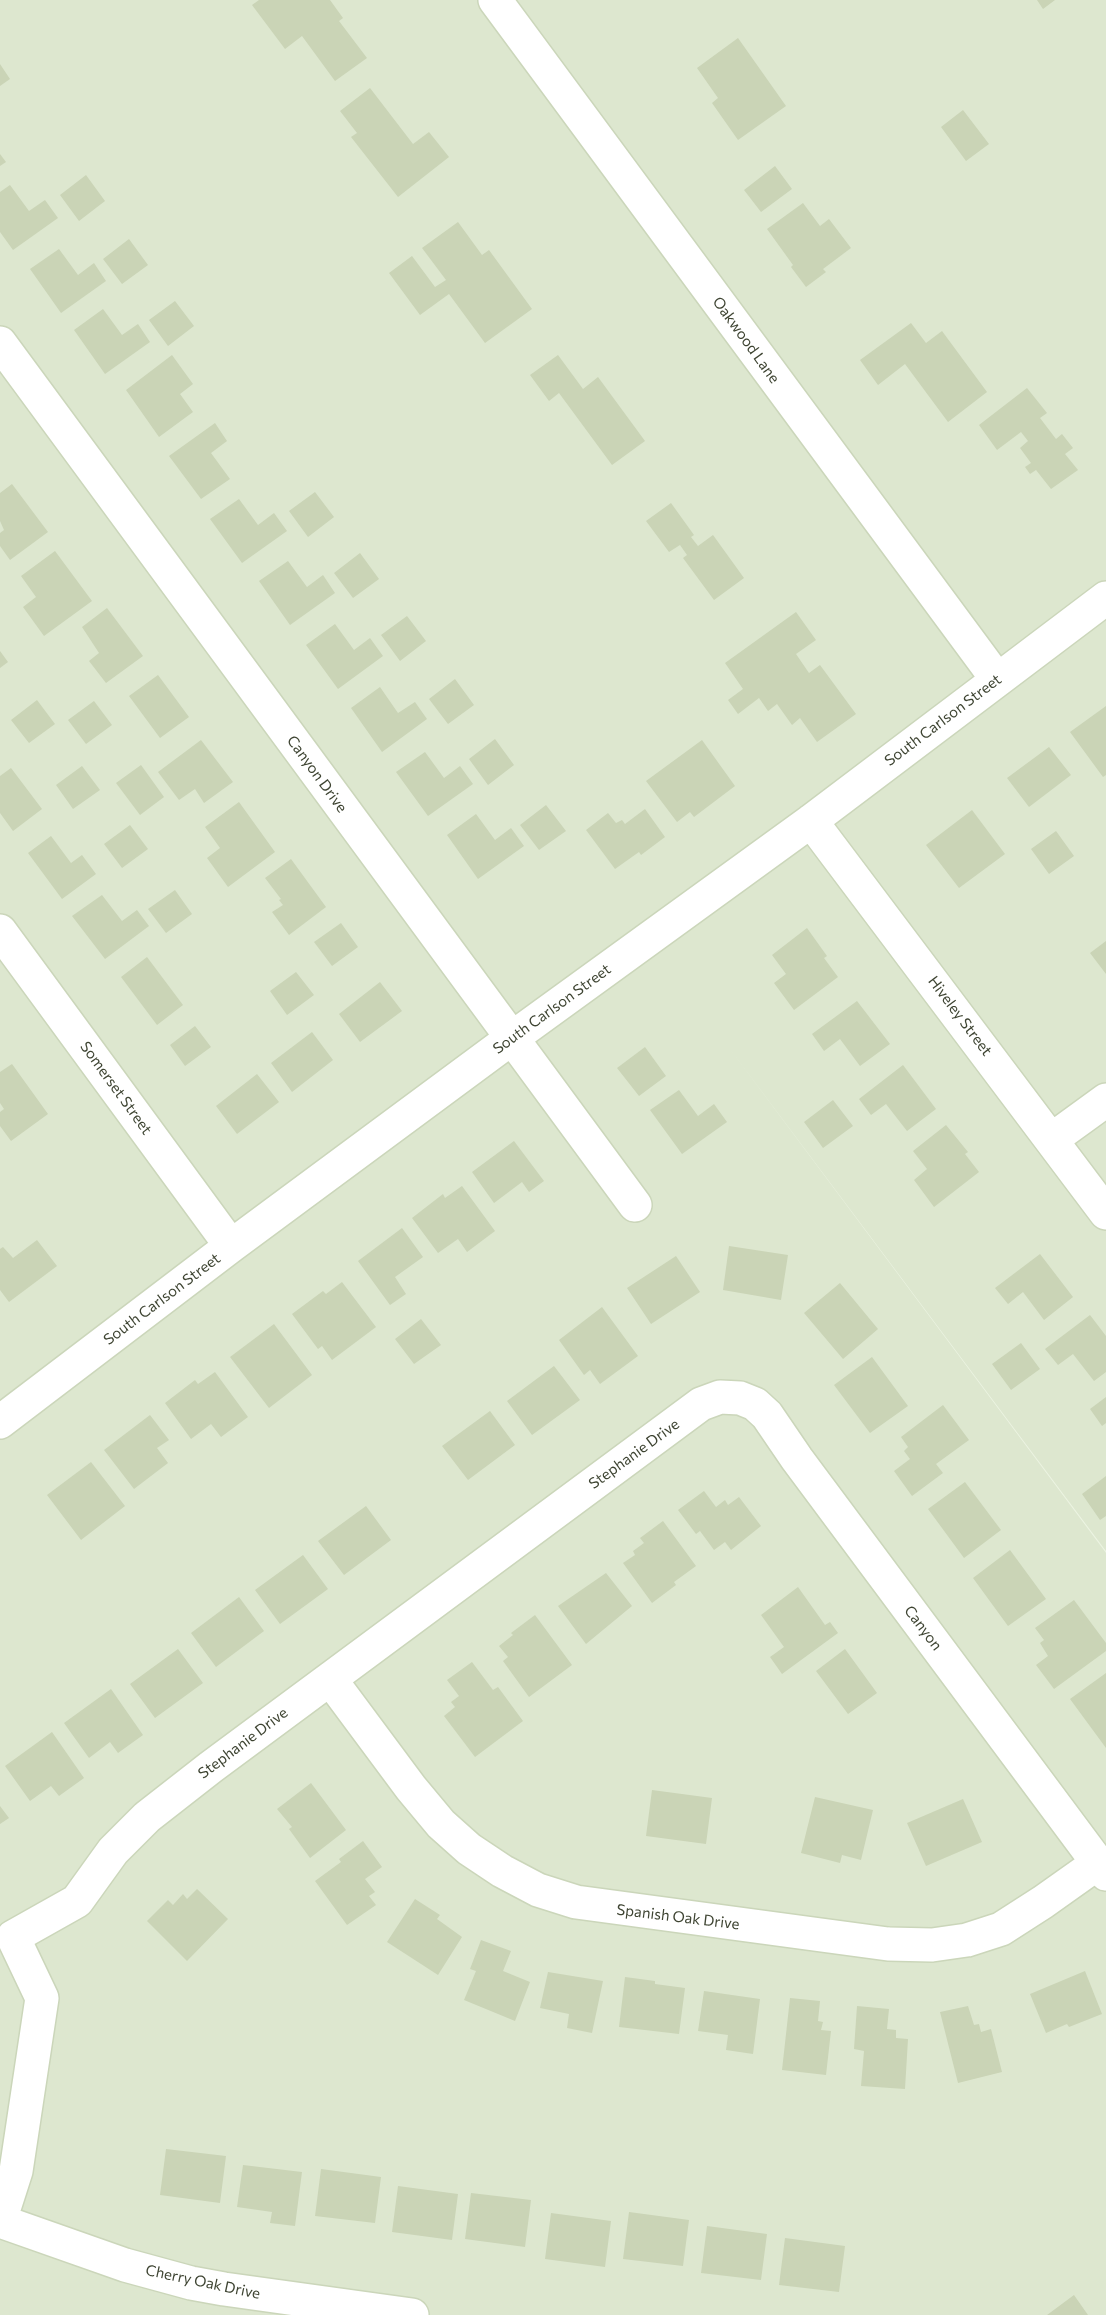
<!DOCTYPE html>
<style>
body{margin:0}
canvas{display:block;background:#ebf3e1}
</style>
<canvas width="1106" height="2315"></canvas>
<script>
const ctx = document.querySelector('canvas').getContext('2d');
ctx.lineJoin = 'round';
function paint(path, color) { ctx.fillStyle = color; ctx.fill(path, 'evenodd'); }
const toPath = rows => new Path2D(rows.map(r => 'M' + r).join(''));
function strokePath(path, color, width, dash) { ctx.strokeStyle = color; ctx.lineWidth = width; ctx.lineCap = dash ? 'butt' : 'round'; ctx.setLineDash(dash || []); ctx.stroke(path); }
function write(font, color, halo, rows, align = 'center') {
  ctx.font = font + ' Commissioner,sans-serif'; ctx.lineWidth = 6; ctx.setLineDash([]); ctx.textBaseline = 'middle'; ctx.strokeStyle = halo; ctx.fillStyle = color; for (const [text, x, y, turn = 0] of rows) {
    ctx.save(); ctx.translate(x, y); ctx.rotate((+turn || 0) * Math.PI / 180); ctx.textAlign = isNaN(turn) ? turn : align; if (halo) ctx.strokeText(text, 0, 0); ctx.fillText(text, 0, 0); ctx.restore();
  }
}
paint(toPath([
 [0,0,1106,0,1106,1551,718,1033,1106,1553,1106,2315,0,2315]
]), '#dde7cf');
paint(toPath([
 [259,0,330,0,343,18,339,21,367,58,335,81,302,36,285,49,252,5],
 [1037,0,1055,0,1043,9],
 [738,38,786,106,738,140,712,103,718,98,697,68],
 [0,64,10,79,0,86],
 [370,88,413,144,429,132,449,157,398,197,351,137,357,133,340,111],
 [963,110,989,144,966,161,941,127],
 [0,154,6,162,0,166],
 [775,166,792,189,761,212,744,190],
 [86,175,105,201,79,221,60,195],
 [10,185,29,211,45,200,58,218,13,250,0,232,0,192],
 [803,203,820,226,829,219,851,248,823,269,826,272,806,287,791,267,793,265,767,229],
 [458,222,482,255,489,250,532,309,485,343,449,294,420,315,389,273,412,256,435,287,446,280,422,248],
 [129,239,148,265,122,284,103,259],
 [59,249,78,275,94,263,106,281,61,313,30,269],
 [175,301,194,326,168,346,149,320],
 [103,309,122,335,138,324,150,342,105,374,74,330],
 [911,323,926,343,942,331,987,392,948,422,905,364,878,385,860,360],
 [172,355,193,384,180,394,193,412,159,437,126,390],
 [558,355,583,389,598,377,645,441,612,465,559,393,549,401,530,375],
 [1027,388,1047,413,1040,418,1056,439,1062,434,1073,448,1065,454,1078,470,1051,489,1036,470,1030,474,1025,467,1031,463,1020,448,1028,441,1021,432,997,450,979,425],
 [215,423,227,441,211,453,230,479,201,499,169,456],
 [12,484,48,532,10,560,0,546,0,533,4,530,0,521,0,493],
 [315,492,334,517,308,537,289,511],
 [239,499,258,525,274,513,287,531,242,563,210,519],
 [671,503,694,535,691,537,698,546,713,535,744,578,714,600,683,558,687,555,680,545,669,552,646,521],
 [55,551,92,601,44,636,23,607,36,597,21,576],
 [360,553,379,579,353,598,334,573],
 [288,561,307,587,323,575,335,593,290,625,259,581],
 [107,608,143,656,106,683,89,661,99,653,82,627],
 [796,612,816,640,796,654,809,673,820,665,856,714,817,742,800,718,792,725,777,704,768,711,759,698,738,714,728,700,743,689,725,663],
 [407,616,426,641,400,661,381,635],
 [335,624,354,650,370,638,383,656,338,689,306,645],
 [0,651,8,662,0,668],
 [158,675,189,717,160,738,129,696],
 [455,679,474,705,448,724,429,699],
 [380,687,398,713,415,702,427,719,382,752,351,708],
 [37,700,55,724,29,743,11,720],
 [94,701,112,725,86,744,68,720],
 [1106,706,1106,775,1103,777,1070,732],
 [495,739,514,765,488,785,469,759],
 [201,740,233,782,204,803,195,789,179,800,158,772],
 [702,740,735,786,694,817,690,812,677,822,646,781],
 [1049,747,1071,775,1029,807,1007,778],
 [425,752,444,778,460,766,473,784,428,816,396,772],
 [141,765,164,797,140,815,116,783],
 [82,766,100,790,73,809,56,785],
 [11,768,42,809,13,831,0,813,0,776],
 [239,802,275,852,228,887,207,858,220,848,205,827],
 [546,805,566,831,539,850,520,825],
 [645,809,665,837,641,855,639,852,615,869,586,830,608,813,616,823,622,820,625,824],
 [972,810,1005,854,959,888,926,845],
 [476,814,495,840,511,828,524,846,478,879,447,835],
 [130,825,148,849,122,868,104,844],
 [1056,831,1074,856,1049,874,1031,849],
 [51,836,71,863,82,855,96,874,62,899,28,853],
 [291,859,326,907,289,935,272,912,283,905,279,900,281,899,265,878],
 [175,890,192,914,166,933,148,909],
 [102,895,122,921,137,910,149,926,105,959,72,916],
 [341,923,358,947,332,966,314,942],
 [807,928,827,956,824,958,838,977,794,1010,774,983,786,974,772,955],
 [1106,941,1106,974,1090,953],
 [147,957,183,1005,157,1025,121,977],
 [296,972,314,995,287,1015,270,991],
 [380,982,402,1011,360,1042,339,1014],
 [857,1001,890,1044,860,1066,840,1039,824,1051,812,1034],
 [195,1026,211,1047,185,1066,170,1045],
 [312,1032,333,1060,292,1092,271,1063],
 [645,1047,666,1076,639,1096,617,1068],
 [12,1064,48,1114,11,1141,0,1126,0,1112,4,1109,0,1103,0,1072],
 [903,1065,936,1109,907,1131,886,1104,871,1115,859,1099],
 [257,1074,279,1102,237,1134,216,1106],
 [679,1090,698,1116,714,1104,727,1122,682,1154,650,1110],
 [833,1100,853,1126,823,1148,804,1122],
 [946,1125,968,1152,965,1154,979,1172,934,1207,914,1180,927,1169,913,1151],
 [514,1141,544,1181,529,1192,522,1182,494,1203,472,1172],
 [462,1186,495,1231,467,1252,458,1239,438,1253,412,1218,443,1194,445,1198],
 [402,1228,423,1257,395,1277,406,1294,390,1305,358,1261],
 [37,1240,57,1266,9,1302,0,1290,0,1249,3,1247,13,1258],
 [729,1246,788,1255,781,1300,723,1290],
 [1040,1254,1073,1297,1044,1320,1023,1292,1008,1304,995,1288],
 [676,1256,700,1292,651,1324,627,1288],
 [342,1282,376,1327,332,1360,322,1346,318,1349,292,1314,323,1291,326,1294],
 [840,1283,878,1329,843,1359,804,1313],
 [602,1307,638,1356,600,1384,590,1370,584,1375,559,1340],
 [1090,1315,1106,1336,1106,1372,1094,1381,1073,1354,1058,1365,1045,1349],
 [421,1319,441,1345,414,1364,395,1339],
 [274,1324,312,1375,269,1408,230,1357],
 [1021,1343,1040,1369,1011,1390,992,1364],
 [872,1357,908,1406,870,1433,834,1385],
 [554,1366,580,1400,532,1435,507,1401],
 [215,1372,248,1417,221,1437,211,1424,191,1439,165,1403,195,1380,198,1384],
 [1106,1397,1106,1423,1102,1426,1090,1409],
 [943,1405,969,1440,936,1464,943,1473,912,1496,894,1471,910,1459,904,1451,908,1447,901,1437],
 [490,1411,515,1445,468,1480,442,1446],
 [150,1415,169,1440,157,1448,168,1463,134,1489,104,1450],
 [91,1462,125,1506,81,1540,47,1495],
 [1106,1476,1106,1516,1100,1520,1082,1494],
 [965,1482,1001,1530,964,1558,928,1509],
 [704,1491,716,1507,725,1500,728,1505,739,1497,761,1526,731,1550,725,1542,714,1550,700,1531,696,1534,678,1510],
 [366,1506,391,1540,344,1575,318,1541],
 [663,1521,696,1566,674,1582,676,1585,652,1603,623,1563,635,1555,633,1551,644,1543,640,1538],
 [1010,1550,1046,1599,1008,1626,973,1578],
 [303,1555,328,1589,280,1624,255,1590],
 [606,1573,632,1606,586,1644,558,1606],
 [798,1587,825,1625,830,1622,838,1633,782,1674,770,1657,784,1647,761,1615],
 [239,1597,264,1631,216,1667,191,1633],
 [1074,1600,1106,1643,1106,1651,1054,1689,1036,1665,1048,1656,1040,1643,1044,1640,1035,1628],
 [535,1615,572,1665,529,1697,503,1661,508,1657,499,1646,513,1635,511,1633],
 [178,1649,203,1683,155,1718,130,1684],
 [845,1649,877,1693,848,1714,816,1671],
 [472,1662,493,1690,498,1687,523,1721,475,1757,444,1716,455,1707,451,1702,459,1696,447,1680],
 [1106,1673,1106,1748,1070,1699],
 [111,1689,143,1735,118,1753,110,1742,89,1758,64,1723],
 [52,1732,84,1778,59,1796,51,1786,30,1801,5,1766],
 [311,1783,346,1830,310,1858,289,1829,292,1827,277,1809],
 [652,1790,712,1798,706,1844,646,1836],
 [815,1797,873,1810,861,1860,842,1855,840,1863,801,1853],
 [963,1799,982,1842,926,1866,907,1823],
 [0,1806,9,1818,0,1824],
 [363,1841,382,1867,365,1879,375,1892,369,1896,376,1905,347,1925,315,1881,341,1862,339,1859],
 [197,1889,228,1919,187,1961,147,1921,168,1900,173,1905,183,1894,187,1899],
 [415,1899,440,1915,437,1919,462,1937,438,1975,387,1942],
 [481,1940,511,1951,503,1971,530,1982,515,2021,464,2000,476,1971,470,1969],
 [1085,1971,1102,2014,1069,2027,1067,2024,1046,2033,1030,1994],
 [548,1972,603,1981,592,2033,567,2028,569,2014,540,2008],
 [625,1977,655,1981,655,1984,685,1988,679,2034,619,2027],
 [704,1991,760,1999,753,2054,726,2050,728,2035,698,2031],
 [790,1998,820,2001,818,2021,823,2022,821,2030,831,2031,826,2075,782,2070],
 [857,2006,889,2009,887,2029,896,2030,896,2038,908,2039,905,2089,861,2086,864,2051,854,2049],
 [968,2006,974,2025,979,2024,981,2032,991,2029,1002,2072,958,2083,940,2012],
 [166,2149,226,2156,220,2203,160,2195],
 [243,2165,302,2172,295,2226,270,2223,272,2212,237,2207],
 [321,2169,381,2177,375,2223,315,2216],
 [398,2186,458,2194,452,2240,392,2232],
 [471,2193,531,2200,525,2247,465,2239],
 [629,2212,689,2220,683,2266,623,2259],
 [551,2213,611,2221,605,2267,545,2259],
 [707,2226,767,2234,761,2280,701,2273],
 [785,2238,845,2246,839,2292,779,2285],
 [1074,2295,1088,2315,1047,2315]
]), '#cad4b6');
const minor = toPath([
 [495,0,997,679],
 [0,343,635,1205],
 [811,821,1106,1213],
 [0,931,231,1246],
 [1051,1140,1106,1100],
 [0,1422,231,1246,512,1038,811,821,1106,598],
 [330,1679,411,1788,441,1824,469,1849,502,1871,538,1890,576,1902,888,1944,932,1945,967,1940,1001,1929,1043,1902,1098,1863],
 [0,2221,16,2171,42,1998,13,1937,77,1901,113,1851,147,1817,211,1767,701,1404,720,1397,740,1398,755,1404,767,1415,797,1459,1106,1874],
 [0,2221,125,2265,191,2283,224,2289,412,2315]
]);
strokePath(minor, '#cbd6ba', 36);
strokePath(minor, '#fff', 33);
write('15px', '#3e4432', '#fff', [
 ["Oakwood Lane",746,340,54],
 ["South Carlson Street",943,720,-37],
 ["Canyon Drive",317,774,54],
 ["South Carlson Street",552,1009,-36],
 ["Hiveley Street",960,1016,53],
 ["Somerset Street",116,1088,54],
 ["South Carlson Street",162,1299,-37],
 ["Stephanie Drive",634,1454,-36],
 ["Canyon",923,1628,53],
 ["Stephanie Drive",243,1743,-37],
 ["Spanish Oak Drive",678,1917,7],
 ["Cherry Oak Drive",203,2282,12]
]);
</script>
